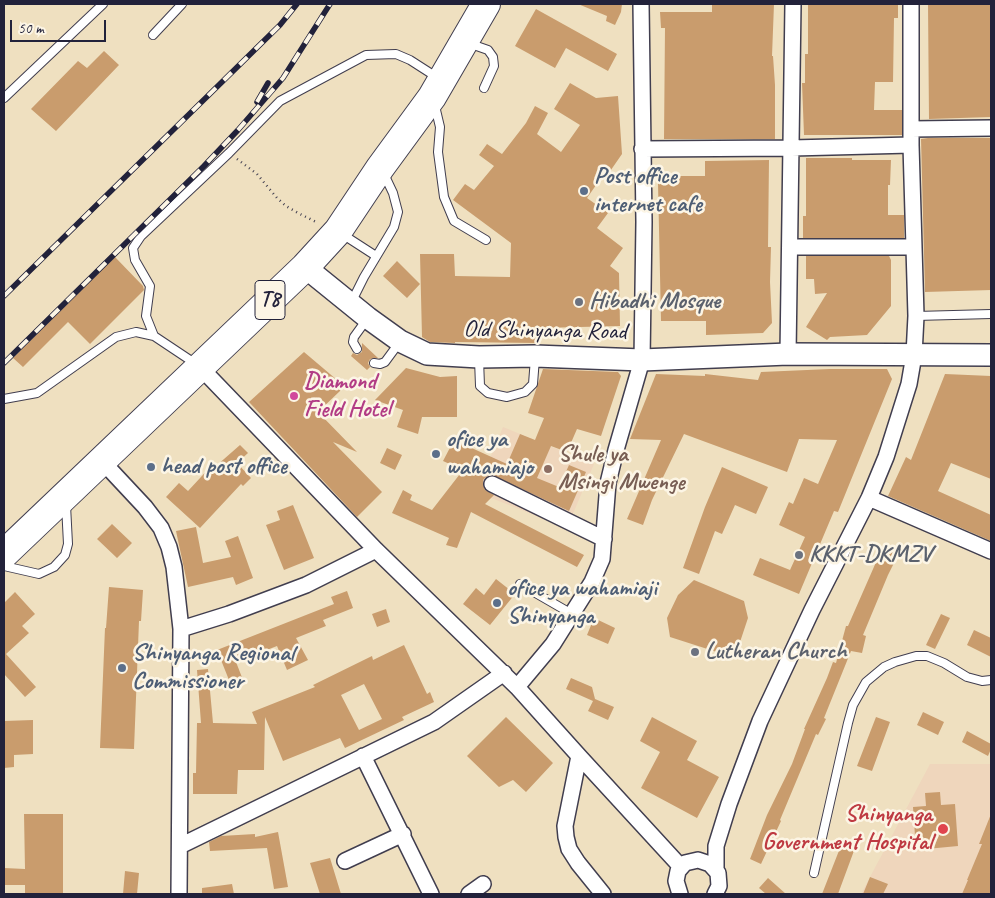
<!DOCTYPE html>
<style>
body{margin:0}
#map{position:relative;width:995px;height:898px;overflow:hidden;background:#efe0c0;font-family:Caveat,sans-serif}
canvas{display:block}
.frame{position:absolute;inset:0;border:5px solid #22223b;pointer-events:none}
.scale{position:absolute;left:10px;top:20px;width:96px;height:22px;box-sizing:border-box;border:2px solid #22223b;border-top:0;padding-left:6px;font-size:15px;line-height:18px;white-space:nowrap;color:#22223b;-webkit-text-stroke:4px #fcf5e5;paint-order:stroke}
</style>
<div id="map">
<canvas width="995" height="898"></canvas>
<div class="frame"></div>
<div class="scale">50 m</div>
</div>
<script>
const ctx = document.querySelector('canvas').getContext('2d');
ctx.lineJoin = 'round';
function paint(path, color) { ctx.fillStyle = color; ctx.fill(path, 'evenodd'); }
const toPath = rows => new Path2D(rows.map(r => 'M' + r).join(''));
function strokePath(path, color, width, dash) { ctx.strokeStyle = color; ctx.lineWidth = width; ctx.lineCap = dash ? 'butt' : 'round'; ctx.setLineDash(dash || []); ctx.stroke(path); }
function write(font, color, halo, rows, align = 'center') {
  ctx.font = font + ' Caveat,sans-serif'; ctx.lineWidth = 5; ctx.setLineDash([]); ctx.textBaseline = 'middle'; ctx.strokeStyle = halo; ctx.fillStyle = color; for (const [text, x, y, turn = 0] of rows) {
    ctx.save(); ctx.translate(x, y); ctx.rotate((+turn || 0) * Math.PI / 180); ctx.textAlign = isNaN(turn) ? turn : align; if (halo) ctx.strokeText(text, 0, 0); ctx.fillText(text, 0, 0); ctx.restore();
  }
}
paint(toPath([
 [503,427,594,464,567,528,476,492],
 [930,764,991,764,991,894,861,894]
]), '#efd6bc');
paint(toPath([
 [578,4,622,4,621,12,615,25,606,21,607,16],
 [712,4,774,4,772,56,773,56,775,85,775,139,664,139,665,28,661,28,660,12,712,12],
 [808,4,898,4,898,18,894,18,893,82,875,82,874,110,902,110,902,135,804,135,802,83,805,83,805,54,808,54],
 [928,4,991,4,991,117,929,119],
 [536,9,617,54,608,71,566,48,555,68,515,46],
 [104,51,119,65,56,131,31,109,78,61,87,68],
 [570,83,596,98,618,96,622,154,604,180,601,178,587,198,608,213,597,228,623,248,610,266,619,273,620,326,539,328,538,343,455,342,455,343,430,342,422,337,420,254,454,254,455,276,510,277,511,243,453,200,465,184,474,190,494,166,479,155,487,144,502,154,526,123,535,106,548,113,537,134,561,152,580,125,554,109],
 [928,138,991,138,991,290,925,292,921,139],
 [806,158,852,158,852,160,891,160,890,185,888,185,888,215,904,215,904,238,803,238,803,216,806,216],
 [769,160,768,247,771,247,770,282,772,323,763,333,706,335,706,321,661,321,658,183,664,176,705,176,705,161],
 [806,256,889,256,891,260,891,306,867,335,830,337,827,340,806,327,827,293,815,294,814,279,806,279],
 [115,257,143,286,144,290,90,344,68,322,23,367,13,358],
 [397,261,420,284,407,298,383,276],
 [362,343,378,358,370,359,368,363,370,367,367,370,351,356,353,353,357,355,362,352],
 [304,352,343,385,340,391,318,412,357,452,333,442,382,492,357,517,249,402],
 [406,368,440,377,457,376,457,417,422,417,418,434,397,427,403,410,375,400],
 [543,369,618,372,621,376,601,436,577,429,567,452,551,446,537,478,559,487,569,465,586,472,569,511,492,475,487,476,483,480,483,485,485,490,494,495,485,504,584,555,577,567,471,512,457,548,446,545,449,538,392,513,403,490,412,495,410,500,432,510,463,470,443,461,454,440,507,464,520,434,535,440,544,418,528,413],
 [830,369,887,369,892,379,838,512,834,511,799,594,753,575,760,558,790,570,805,537,779,525,789,502,793,504,804,478,818,484,837,440,799,439,787,472,684,434,652,500,643,525,627,519,661,440,630,439,656,374,705,376,705,374,758,380,761,372],
 [945,374,991,376,991,479,951,463,938,491,991,515,991,541,888,496,906,457,911,460],
 [240,445,248,453,237,463,251,478,243,486,241,484,200,528,166,497,179,483,188,491,213,464,216,466],
 [387,448,402,455,395,470,380,463],
 [722,467,768,487,756,514,735,505,722,534,715,531,699,574,683,568,705,507],
 [293,505,314,558,284,570,266,525,280,520,277,511],
 [112,524,132,543,117,558,97,539],
 [196,527,203,563,231,557,225,541,238,536,253,578,236,585,233,577,188,587,176,531],
 [884,544,900,551,888,575,863,635,866,636,862,653,851,651,824,718,826,719,818,735,816,734,780,820,781,821,761,864,750,859,767,815,792,764,805,729,804,729,827,678,833,662,836,663,846,626,848,626],
 [496,579,515,594,490,625,463,604,476,588,484,595],
 [694,580,744,601,748,618,739,645,723,654,670,637,667,618,678,595],
 [109,587,143,590,141,621,139,621,134,749,100,748,105,628,106,628],
 [347,591,353,608,323,620,326,626,296,638,308,660,287,670,277,646,236,662,243,680,231,685,217,650,334,604,331,597],
 [15,592,35,614,22,626,29,633,6,654,36,687,25,697,4,674,4,603],
 [386,609,390,622,377,627,372,614],
 [941,614,950,618,935,649,926,645],
 [594,618,615,628,608,644,587,635],
 [974,630,991,638,991,657,967,645],
 [404,645,427,694,430,692,434,702,402,717,404,720,345,748,340,738,283,761,265,717,264,770,238,770,237,794,193,794,193,773,196,773,197,723,201,723,197,670,208,669,213,723,257,724,252,712,315,687,313,685,372,656,373,660],
 [364,684,382,719,359,730,341,695],
 [571,678,592,687,595,699,614,707,608,720,588,711,593,701,566,689],
 [923,712,944,722,938,735,917,725],
 [506,717,553,763,526,792,513,780,499,787,467,756],
 [652,717,697,741,687,760,719,777,697,818,641,788,660,752,640,741],
 [876,717,890,722,872,771,857,766],
 [33,720,33,754,14,755,14,767,4,768,4,721],
 [967,731,991,744,991,749,988,756,962,742],
 [940,792,941,805,955,804,958,846,916,850,913,807,926,806,925,793],
 [24,814,63,814,63,894,25,894,25,885,4,885,4,868,25,869],
 [991,814,991,894,962,894,968,880,967,880,982,844,979,844],
 [278,832,288,887,274,889,267,848,210,851,209,842,221,836,255,834,255,837],
 [842,843,855,848,838,894,822,894],
 [330,858,341,894,320,894,310,863],
 [125,871,139,873,137,894,123,894],
 [870,877,888,884,883,894,863,894],
 [768,878,786,894,766,894,759,888],
 [232,884,234,894,202,894,202,888]
]), '#c99c6d');
const lane = toPath([
 [153,35,182,4],
 [468,43,488,50,493,57,494,66,484,88],
 [4,98,103,4],
 [435,106,440,127,438,152,444,197,454,221,486,240],
 [342,234,376,256],
 [351,303,364,277,394,227,398,212,393,193,384,174],
 [916,316,991,314],
 [154,336,146,316,150,286,135,260,133,248,141,236,229,153,280,101,366,55,396,54,410,60,438,78],
 [357,349,353,342,354,337,367,319],
 [479,359,480,386,488,393,507,397,525,392,533,384,535,358],
 [374,363,380,364,385,362,399,343],
 [4,399,37,393,116,337,136,332,154,336,196,364],
 [4,566,39,574,54,567,65,555,68,544,66,505],
 [520,584,572,614],
 [814,873,848,723,853,705,866,682,884,667,895,662,916,656,927,656,944,663,967,677,982,681,991,680]
]);
const street = toPath([
 [911,129,991,128],
 [642,149,792,148,911,145],
 [790,247,914,247],
 [788,354,793,4],
 [199,366,376,550,517,687,579,756,681,867],
 [102,461,145,507,161,528,169,547,174,567,181,629,179,894],
 [492,484,604,539],
 [869,498,991,551],
 [181,629,229,614,306,585,376,550],
 [517,687,553,644,592,582,602,559,608,483,616,450,642,360,644,222,641,4],
 [363,756,431,894],
 [579,756,565,826,566,837,569,849,578,863,603,894],
 [180,846,434,722,504,673],
 [345,861,403,834],
 [716,869,716,846,729,804,760,721,812,610,869,498,886,457,909,384,914,355,916,316,911,145,911,4],
 [469,894,483,884],
 [680,894,676,881,678,871,685,863,698,860,710,864,718,873,719,886,715,894]
]);
const secondary = toPath([
 [305,267,368,318,400,341,427,354,479,357,535,356,642,360,788,354,991,355]
]);
const highway = toPath([
 [4,554,305,267,338,231,380,168,432,97,486,4]
]);
strokePath(lane, '#413e4f', 10);
strokePath(street, '#413e4f', 18);
strokePath(secondary, '#413e4f', 24);
strokePath(highway, '#413e4f', 30);
strokePath(toPath([
 [237,159,257,174,277,198,286,206,298,213,318,223]
]), '#413e4f', 2.5, [1, 4]);
strokePath(lane, '#fff', 8);
strokePath(street, '#fff', 15);
strokePath(secondary, '#fff', 21);
strokePath(highway, '#fff', 28);
const rail = toPath([
 [257,102,268,83],
 [4,296,280,25,297,4],
 [4,363,204,166,238,130,283,78,330,4]
]);
strokePath(rail, '#22223b', 5.5);
strokePath(rail, '#fcf5e5', 4, [11]);
for (const [x, y, r, color] of [
 [584,191,5,"#5c6f8a"],
 [579,302,5,"#6b7280"],
 [294,396,5,"#d1479c"],
 [436,454,5,"#5c6f8a"],
 [151,467,5,"#5c6f8a"],
 [548,469,5,"#8d6e63"],
 [799,555,5,"#6b7280"],
 [497,603,5,"#5c6f8a"],
 [695,652,5,"#6b7280"],
 [122,668,5,"#5c6f8a"],
 [943,829,6,"#e0444e"]
]) { const dot = new Path2D(); dot.arc(x, y, r, 0, 2 * Math.PI); ctx.fillStyle = color; ctx.fill(dot); strokePath(dot, '#fcf5e5', 2); }
for (const [x, y, w] of [
 [270,300,30]
]) { const box = new Path2D(); box.roundRect(x - w / 2, y - 19.5, w, 39, 4); ctx.fillStyle = '#fcf5e5'; ctx.fill(box); strokePath(box, '#22223b', 1); }
write('bold 22px', '#22223b', null, [
 ["T8",270,300]
]);
write('bold 24px', '#4e5e75', '#fcf5e5', [
 ["Post office",594,177],
 ["internet cafe",594,205],
 ["ofice ya",446,440],
 ["wahamiajo",446,468],
 ["head post office",161,467],
 ["ofice ya wahamiaji",507,589],
 ["Shinyanga",507,617],
 ["Shinyanga Regional",132,654],
 ["Commissioner",132,682]
], 'left');
write('bold 24px', '#5b616d', '#fcf5e5', [
 ["Hibadhi Mosque",589,302],
 ["KKKT-DKMZV",809,555],
 ["Lutheran Church",705,652]
], 'left');
write('24px', '#22223b', '#fcf5e5', [
 ["Old Shinyanga Road",545,331,1]
]);
write('bold 24px', '#b23c85', '#fcf5e5', [
 ["Diamond",304,382],
 ["Field Hotel",304,410]
], 'left');
write('bold 24px', '#785e54', '#fcf5e5', [
 ["Shule ya",558,455],
 ["Msingi Mwenge",558,483]
], 'left');
write('bold 24px', '#be3a42', '#fcf5e5', [
 ["Shinyanga",932,815],
 ["Government Hospital",932,843]
], 'right');
</script>
